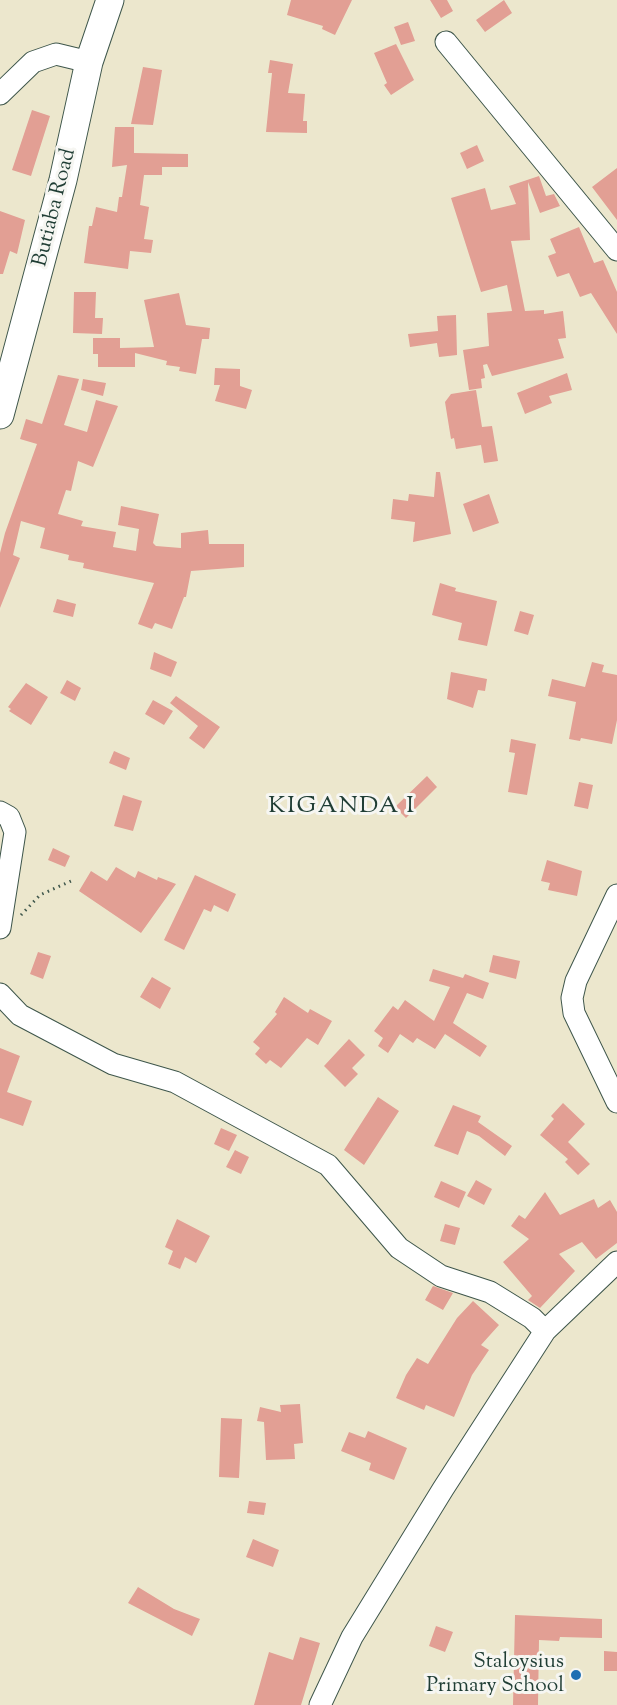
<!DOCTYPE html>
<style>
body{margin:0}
canvas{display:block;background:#ece7cd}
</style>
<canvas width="617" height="1705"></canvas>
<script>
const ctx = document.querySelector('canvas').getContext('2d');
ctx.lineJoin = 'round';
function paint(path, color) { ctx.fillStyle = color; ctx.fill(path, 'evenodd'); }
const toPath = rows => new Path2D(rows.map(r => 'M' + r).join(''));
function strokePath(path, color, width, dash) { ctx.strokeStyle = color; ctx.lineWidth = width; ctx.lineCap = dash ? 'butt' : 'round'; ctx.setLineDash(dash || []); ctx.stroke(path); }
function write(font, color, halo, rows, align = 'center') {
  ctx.font = font + ' "Sorts Mill Goudy",serif'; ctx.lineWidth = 6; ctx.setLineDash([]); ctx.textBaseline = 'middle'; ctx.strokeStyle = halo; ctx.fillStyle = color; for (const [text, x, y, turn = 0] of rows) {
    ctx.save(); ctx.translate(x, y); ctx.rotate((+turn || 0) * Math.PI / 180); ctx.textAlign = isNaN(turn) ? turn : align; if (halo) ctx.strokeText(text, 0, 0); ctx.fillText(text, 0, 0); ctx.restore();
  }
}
paint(toPath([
 [291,0,352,0,335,35,322,29,323,26,287,15],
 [430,0,447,0,453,11,441,18],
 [504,0,512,13,485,32,476,20],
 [408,22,415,41,401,45,394,27],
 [396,44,414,80,391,95,384,85,387,83,374,53],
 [270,60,293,64,288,93,305,94,303,121,307,121,307,133,266,132,272,73,268,73],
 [143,67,162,70,153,125,131,124],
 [32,110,50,116,31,176,12,170],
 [115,127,134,127,134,153,188,154,188,167,162,167,162,175,144,175,140,205,149,207,144,239,153,240,151,253,130,251,128,269,84,263,89,226,92,226,96,207,117,212,119,197,122,197,127,165,112,167],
 [477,145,484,161,467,169,460,153],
 [617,168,617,220,592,187],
 [539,176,546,196,554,194,560,206,540,213,528,182,530,240,511,241,525,311,544,310,544,314,563,311,566,338,558,339,564,358,492,376,487,364,483,365,485,378,481,379,482,388,469,390,463,350,489,346,487,313,512,311,507,285,481,292,451,198,485,188,491,210,516,204,509,186],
 [0,211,25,220,17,254,10,251,3,274,0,274],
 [579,227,594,263,603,260,617,292,617,334,591,293,580,297,569,273,557,277,548,256,556,253,550,239],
 [74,292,96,292,95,318,103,318,102,334,73,333],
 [179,293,186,325,210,328,209,339,202,339,196,374,179,371,180,367,166,365,167,361,135,353,135,367,98,367,98,354,93,354,93,338,120,338,120,348,154,347,144,300],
 [456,315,457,355,439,357,437,343,410,347,408,334,438,331,437,316],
 [215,368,240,369,240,386,252,390,246,409,215,401,220,385,214,385],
 [567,373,572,390,549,396,552,403,525,414,517,393],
 [58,375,79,379,64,425,87,432,96,400,118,406,93,467,78,461,71,491,66,490,58,514,83,521,81,526,116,532,113,547,136,551,139,529,118,525,121,506,159,514,153,543,156,546,181,548,181,533,208,530,209,544,244,544,244,567,191,571,186,597,184,597,172,629,155,623,152,629,138,624,154,583,83,568,84,563,68,560,69,555,40,548,45,528,21,521,13,555,20,558,0,608,0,553,5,533,37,444,20,439,26,419,42,424],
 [83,379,106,383,103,396,81,390],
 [476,390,482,427,492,426,498,461,484,463,481,445,456,449,454,438,451,439,445,402,451,394],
 [436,472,440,472,451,534,413,542,415,522,391,519,393,499,408,501,409,494,434,497],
 [489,494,499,523,473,532,463,504],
 [440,583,456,588,455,591,497,601,487,646,458,640,462,623,432,615],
 [57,599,76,604,73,617,53,612],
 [520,611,534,615,528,635,514,631],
 [154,652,177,662,171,677,150,669],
 [592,662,604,665,602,672,617,675,617,720,612,744,581,738,580,741,569,739,576,702,548,696,552,679,585,687],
 [451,672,487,679,485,691,478,690,473,708,447,699],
 [67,680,81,688,75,701,60,693],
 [26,683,48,697,31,725,9,711,11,709,8,707],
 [176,696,220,727,204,749,189,738,198,726,170,703],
 [153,700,173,711,164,725,145,714],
 [511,739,536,744,527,795,508,792,515,753,509,752],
 [114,751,130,758,126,770,109,763],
 [427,776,437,787,406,818,395,807],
 [579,782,593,785,588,809,574,806],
 [123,795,142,801,133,831,114,826],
 [53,848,70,856,65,867,48,860],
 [547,860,582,871,577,896,548,890,550,883,541,881],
 [116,867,135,878,138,871,157,880,158,877,176,884,141,933,79,891,91,871,107,881],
 [195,875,236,894,228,912,214,905,211,912,204,909,184,950,164,940],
 [38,952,51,956,43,979,30,974],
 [493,955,520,961,516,979,489,972],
 [433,969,463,978,465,974,489,983,483,999,467,993,453,1023,487,1046,480,1057,445,1034,435,1049,417,1038,413,1043,400,1034,388,1053,378,1046,383,1038,374,1031,393,1006,398,1010,405,1000,434,1021,450,987,429,981],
 [152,977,171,988,160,1009,140,997],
 [284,997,308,1013,310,1009,332,1021,318,1045,307,1038,281,1068,270,1060,266,1064,255,1054,260,1048,253,1042,277,1014,275,1012],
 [349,1039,365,1055,352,1068,358,1074,345,1087,324,1066],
 [0,1048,20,1056,7,1092,32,1101,23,1126,0,1118],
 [378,1097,399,1111,364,1165,344,1150],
 [563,1103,585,1124,568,1142,590,1164,578,1175,565,1162,568,1159,540,1135,554,1119,551,1116],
 [453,1105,481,1116,478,1122,512,1146,505,1156,479,1136,467,1131,458,1155,434,1146],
 [221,1128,237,1135,229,1151,214,1144],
 [235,1150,249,1157,241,1174,226,1167],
 [476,1180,492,1189,484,1205,467,1196],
 [441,1181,466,1192,459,1208,434,1197],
 [545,1192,560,1215,594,1199,598,1208,610,1200,617,1212,617,1243,596,1259,582,1242,559,1254,575,1271,540,1308,528,1300,532,1296,503,1262,529,1239,511,1226,519,1215,525,1219],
 [177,1219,210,1236,196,1263,185,1257,180,1269,168,1264,173,1251,165,1247],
 [445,1224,460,1228,455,1245,440,1241],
 [433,1286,453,1293,443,1310,425,1300],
 [473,1301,499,1325,481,1345,489,1350,472,1375,454,1417,426,1405,424,1410,396,1398,406,1375,417,1358,428,1364,457,1318],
 [300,1404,303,1443,294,1444,295,1459,266,1460,264,1422,257,1421,260,1407,281,1412,280,1405],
 [221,1418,242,1419,239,1478,219,1477],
 [368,1431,407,1448,394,1480,369,1470,371,1463,341,1451,349,1432,365,1438],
 [249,1501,266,1503,264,1515,247,1513],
 [253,1539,279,1550,273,1567,246,1557],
 [138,1587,174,1609,200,1619,192,1636,128,1603],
 [515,1615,602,1619,602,1638,560,1637,559,1641,539,1640,538,1705,513,1705],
 [436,1626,453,1632,445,1652,429,1646],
 [300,1637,320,1643,301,1705,254,1705,269,1652,293,1660],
 [604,1651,617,1652,617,1671,604,1671]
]), '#e29f94');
const minor = toPath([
 [446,42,617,250],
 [0,94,33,62,56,54,89,62],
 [0,812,9,817,15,832,0,928],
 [617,895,576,981,572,998,574,1013,617,1102],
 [0,994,20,1015,113,1064,175,1082,328,1165,399,1248,441,1276,490,1292,532,1318,545,1331],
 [320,1705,352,1637,443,1489,545,1331,617,1262]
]);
const major = toPath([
 [0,415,63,180,89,62,110,0]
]);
strokePath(minor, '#3e564b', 23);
strokePath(major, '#3e564b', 29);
strokePath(toPath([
 [21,915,40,895,71,881]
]), '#3e564b', 3, [1.5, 4.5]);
strokePath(minor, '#fff', 21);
strokePath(major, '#fff', 27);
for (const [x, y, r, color] of [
 [576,1675,6,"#1f6fb2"]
]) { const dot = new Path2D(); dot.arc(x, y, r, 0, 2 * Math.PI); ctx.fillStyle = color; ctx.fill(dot); strokePath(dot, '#f6f6f2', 2); }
write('21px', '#1f3d34', '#f6f6f2', [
 ["Butiaba Road",56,208,-76]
]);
write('21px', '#1f3d34', '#f6f6f2', [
 ["Staloysius",564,1663],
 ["Primary School",564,1687]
], 'right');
ctx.letterSpacing = '1.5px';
write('24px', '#1f3d34', '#f6f6f2', [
 ["KIGANDA I",342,808]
]);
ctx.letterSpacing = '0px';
</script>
